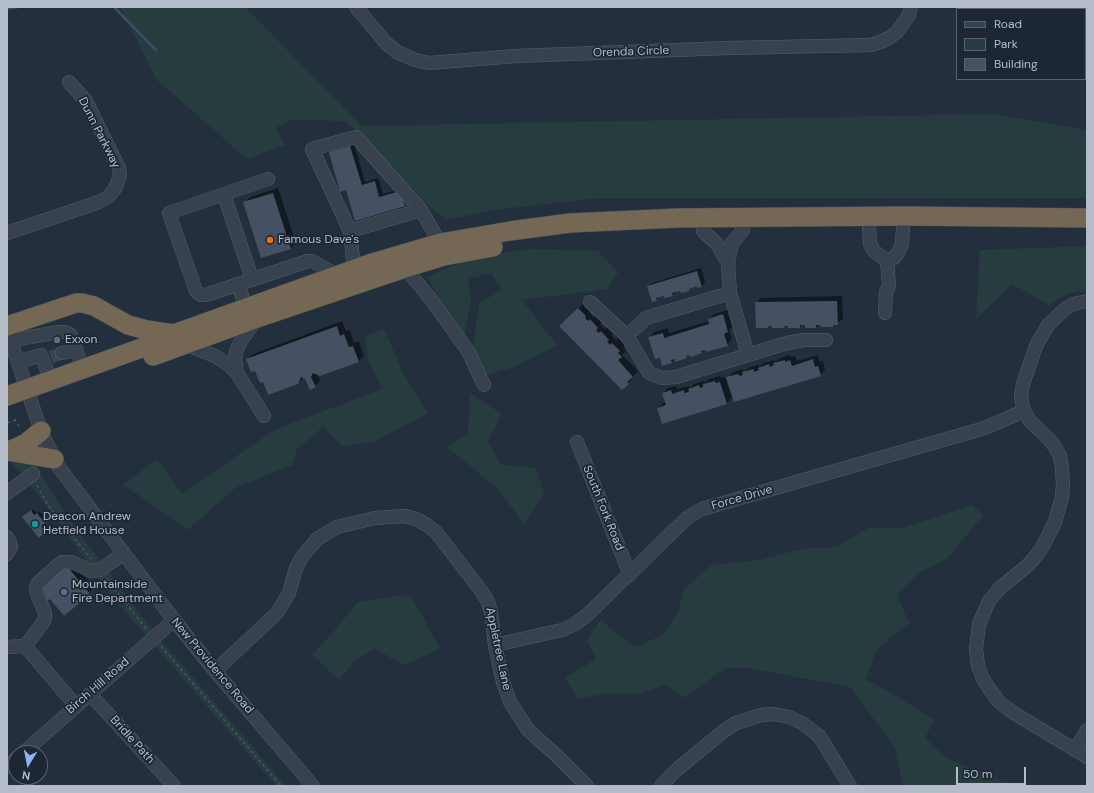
<!DOCTYPE html>
<style>
body{margin:0}
#map{position:relative;width:1094px;height:793px;overflow:hidden;background:#242f3e;font-family:"DM Sans",sans-serif}
canvas{display:block}
.frame{position:absolute;inset:0;border:8px solid #b4bcc9;pointer-events:none}
.legend{position:absolute;left:956px;top:8px;width:130px;height:72px;box-sizing:border-box;background:#1d2633;border:1px solid #59626f;margin:0;padding:5px 7px;list-style:none;font-size:12px;color:#b4bcc9}
.legend li{display:flex;align-items:center;gap:8px;height:20px}
.legend b{width:20px;border:1px solid #59626f}
.north{position:absolute;left:8px;top:745px;width:40px;height:40px;box-sizing:border-box;background:#1d2633;border:1px solid #59626f;border-radius:50%;rotate:190deg;font-size:11px;font-weight:700;line-height:16px;text-align:center;color:#b4bcc9}
.north::after{content:'';display:block;margin:auto;width:14px;height:18px;background:#8ab4f8;clip-path:polygon(50% 0,100% 100%,50% 72%,0 100%)}
.scale{position:absolute;left:956px;top:767px;width:70px;height:18px;box-sizing:border-box;border:2px solid #b4bcc9;border-top:0;padding-left:5px;font-size:12px;line-height:14px;white-space:nowrap;color:#b4bcc9;-webkit-text-stroke:3px #1d2633;paint-order:stroke}
</style>
<div id="map">
<canvas width="1094" height="793"></canvas>
<div class="frame"></div>
<ul class="legend">
<li><b style="height:5px;background:#38414e"></b>Road</li>
<li><b style="height:11px;background:#263c3f"></b>Park</li>
<li><b style="height:11px;background:#455162"></b>Building</li>
</ul>
<div class="north">N</div>
<div class="scale">50 m</div>
</div>
<script>
const ctx = document.querySelector('canvas').getContext('2d');
ctx.lineJoin = 'round';
function paint(path, color) { ctx.fillStyle = color; ctx.fill(path, 'evenodd'); }
const toPath = rows => new Path2D(rows.map(r => 'M' + r).join(''));
function strokePath(path, color, width, dash) { ctx.strokeStyle = color; ctx.lineWidth = width; ctx.lineCap = dash ? 'butt' : 'round'; ctx.setLineDash(dash || []); ctx.stroke(path); }
function write(font, color, halo, rows, align = 'center') {
  ctx.font = font + ' "DM Sans",sans-serif'; ctx.lineWidth = 3.5; ctx.setLineDash([]); ctx.textBaseline = 'middle'; ctx.strokeStyle = halo; ctx.fillStyle = color; for (const [text, x, y, turn = 0] of rows) {
    ctx.save(); ctx.translate(x, y); ctx.rotate((+turn || 0) * Math.PI / 180); ctx.textAlign = isNaN(turn) ? turn : align; if (halo) ctx.strokeText(text, 0, 0); ctx.fillText(text, 0, 0); ctx.restore();
  }
}
paint(toPath([
 [120,7,245,7,362,126,994,114,1087,130,1087,198,600,198,493,210,446,220,426,203,346,121,292,120,275,128,286,145,247,159,157,80],
 [1087,246,1087,292,1070,292,1049,305,1012,284,976,319,980,250],
 [529,249,598,251,618,273,607,289,522,300,557,345,514,367,483,376,472,354,479,304,502,289,491,273,468,279,471,301,464,341,427,277,468,259],
 [384,329,403,373,428,413,374,442,343,446,323,427,297,449,292,465,235,488,188,530,137,494,122,485,157,459,182,494,274,430,382,389,368,360,365,336],
 [470,393,502,414,488,442,502,465,536,468,544,494,524,524,498,489,447,447,468,434],
 [7,457,33,459,63,511,154,632,286,786,276,786,110,594,44,502,10,461,7,463],
 [972,505,983,515,948,558,919,573,897,595,909,623,876,650,866,680,892,693,934,720,925,738,946,758,995,777,1008,786,903,786,895,748,850,687,749,668,725,668,685,698,666,685,636,694,607,693,578,699,565,678,596,659,587,640,600,620,635,647,663,635,678,612,683,590,711,565,760,560,801,549,837,547,868,528,902,528],
 [394,596,412,597,440,649,404,665,375,649,356,660,339,680,312,655,334,631,358,602]
]), '#263c3f');
paint(toPath([
 [354,143,365,182,378,178,383,194,404,188,408,201,404,205,346,189,330,152,333,149],
 [278,188,296,243,291,248,262,257,245,203,250,197],
 [701,268,705,282,702,286,697,285,692,287,689,290,681,289,677,290,673,295,665,297,664,295,660,296,656,300,648,286,652,283],
 [842,296,843,319,832,326,819,324,816,327,806,324,802,324,800,327,786,325,784,327,770,325,767,327,756,303,761,298],
 [584,303,591,310,589,312,593,317,595,315,602,322,600,324,605,329,607,327,613,334,612,336,616,340,618,338,625,346,623,348,626,351,622,355,638,371,632,377,633,378,622,389,561,326],
 [728,310,733,326,729,330,732,339,727,345,705,349,702,353,691,353,686,357,675,358,672,362,660,356,649,338,654,332,668,328,669,333,710,321,709,319,714,314],
 [342,321,346,331,350,330,354,343,359,341,364,356,359,361,320,375,317,373,320,381,315,386,304,377,298,383,264,380,248,359,253,354],
 [790,355,790,357,795,356,797,361,818,355,820,362,823,361,825,370,820,375,728,377,733,372,743,369,744,372,749,368,759,364,759,367,764,363,774,360,775,362,780,358],
 [720,376,721,378,725,377,732,398,727,403,658,408,663,403,666,402,663,393,668,388,676,386,677,389,689,386,690,388,694,384,704,381,705,383,709,379],
 [33,509,37,513,39,511,46,520,43,523,47,529,45,531,26,515],
 [73,562,94,588,64,614,50,597]
]), '#0007');
strokePath(toPath([
 [114,7,156,50],
 [7,9,17,7]
]), '#394c67', 3);
paint(toPath([
 [350,146,362,185,375,181,379,197,400,191,405,206,355,221,346,190,340,192,329,152],
 [273,193,291,249,261,258,243,202],
 [697,271,702,287,697,288,697,286,689,289,690,291,681,293,680,291,672,293,673,296,664,298,664,296,656,298,657,301,652,302,647,286],
 [837,301,838,325,833,325,833,327,821,327,821,325,816,325,816,328,805,328,805,325,800,325,800,328,788,328,788,326,784,326,785,328,772,328,772,326,768,326,768,328,756,328,755,302],
 [578,308,586,316,585,318,588,321,590,319,598,328,596,330,599,333,601,331,609,340,607,341,610,345,612,343,620,351,618,353,622,357,618,360,633,377,627,382,629,384,622,390,559,326],
 [723,314,728,332,724,334,728,346,706,352,706,350,701,351,702,353,691,357,690,355,686,356,687,358,675,362,675,359,671,360,672,363,662,366,660,358,655,359,648,337,663,333,664,338,709,324,708,319],
 [337,326,340,336,344,334,349,347,353,346,359,362,320,376,313,373,311,377,316,387,310,390,305,379,301,377,298,384,268,395,263,382,260,383,255,371,251,372,246,359],
 [813,359,815,367,818,366,821,376,734,402,726,377,738,374,739,376,743,375,742,372,754,369,754,372,759,370,758,368,769,364,770,367,774,365,773,363,785,360,785,362,790,360,792,366],
 [715,381,715,383,720,382,727,404,662,424,657,408,666,405,662,393,671,390,672,394,684,390,684,393,689,392,688,389,699,385,700,388,703,387,703,384],
 [31,510,34,515,37,513,45,523,41,526,46,532,39,538,22,517],
 [67,566,90,594,64,616,50,599,47,601,38,590]
]), '#455162');
strokePath(toPath([
 [51,357,62,353]
]), '#3a4453', 13, [13, 6]);
const minor = toPath([
 [356,7,386,43,397,52,415,60,429,63,516,56,729,48,871,45,880,42,889,38,897,32,909,15,911,7],
 [1048,9,1048,7],
 [1085,64,1087,65],
 [268,179,169,213,196,291,201,295,206,295,308,261,312,261,337,275],
 [224,195,252,279],
 [869,228,870,244,874,251,887,261,889,286,886,292,885,313],
 [743,230,732,243,728,263,730,293,748,355],
 [350,231,421,210,440,243],
 [703,231,717,244,728,263],
 [7,233,99,202,108,197,114,190,117,184,120,175,119,168,86,101,69,82],
 [887,261,894,258,898,253,902,244,903,228],
 [405,268,430,298,468,351,484,385],
 [354,269,350,231,312,149,356,137,421,210],
 [238,284,246,308],
 [1087,301,1073,304,1066,308,1048,325,1036,346,1023,384,1021,397,1024,411,1030,421,1048,438,1055,447,1060,456,1062,468,1063,484,1062,497,1055,522,1043,546,1036,556,1027,566,1000,588,989,601,979,624,976,649,978,666,984,681,999,702,1012,712,1087,757],
 [590,302,627,336,649,373,662,378,676,377,787,343,804,340,826,340],
 [7,330,41,431,58,466,174,620,215,671,313,786],
 [627,336,646,318,730,293],
 [7,341,59,332,65,332,71,335,83,369],
 [185,344,215,356,230,366,237,373,264,416],
 [62,353,76,350],
 [18,362,41,355,51,380],
 [237,373,235,360,236,351,241,341,257,318],
 [577,442,630,575],
 [7,493,33,474],
 [7,537,10,542,11,547,7,554],
 [495,645,562,630,575,624,586,616,688,517,702,509,985,428,1024,411],
 [25,646,76,706],
 [7,647,25,646,42,624,45,618,45,613,37,594,36,587,38,583,58,565,62,562,68,562,74,563,91,571,100,570,123,554],
 [215,671,277,613,289,593,296,568,302,557,317,539,337,527,375,518,405,516,416,519,427,525,436,532,482,592,488,602,491,612,495,645,503,682,510,702,521,719,529,731,556,755,587,786],
 [90,694,174,786],
 [1075,750,1087,730],
 [23,753,174,620],
 [7,767,16,759],
 [661,786,675,771,725,730,736,723,761,715,774,714,789,717,802,723,814,732,820,737,850,786]
]);
const highway = toPath([
 [7,326,76,303,82,303,94,306,128,325,147,330,174,334],
 [153,356,257,318,405,268,444,256,493,247],
 [7,396,164,340,174,334,372,263,440,243,510,231,570,223,678,218,906,216,1087,218],
 [7,451,54,459],
 [8,451,18,447,26,443,41,431]
]);
strokePath(minor, '#565f6c', 14);
strokePath(highway, '#434c59', 20);
strokePath(toPath([
 [16,419,15,420,21,429],
 [7,423,15,420],
 [37,485,47,504,91,559],
 [107,579,147,630],
 [161,646,281,786]
]), '#44595c', 1.5, [3, 3]);
strokePath(minor, '#38414e', 13);
strokePath(highway, '#746855', 19);
for (const [x, y, r, color] of [
 [270,240,4,"#e8710a"],
 [57,340,4,"#5c6f8a"],
 [35,524,4,"#0f9aa8"],
 [64,592,4,"#5c6f8a"]
]) { const dot = new Path2D(); dot.arc(x, y, r, 0, 2 * Math.PI); ctx.fillStyle = color; ctx.fill(dot); strokePath(dot, '#1d2633', 1.5); }
write('12px', '#b4bcc9', '#1d2633', [
 ["Orenda Circle",631,52,-2],
 ["Dunn Parkway",99,133,63],
 ["Force Drive",742,498,-16],
 ["South Fork Road",603,508,68],
 ["Appletree Lane",498,649,78],
 ["New Providence Road",212,666,50],
 ["Birch Hill Road",98,686,-41],
 ["Bridle Path",132,740,48]
]);
write('12px', '#b4bcc9', '#1d2633', [
 ["Famous Dave's",278,240],
 ["Exxon",65,340],
 ["Deacon Andrew",43,517],
 ["Hetfield House",43,531],
 ["Mountainside",72,585],
 ["Fire Department",72,599]
], 'left');
</script>
